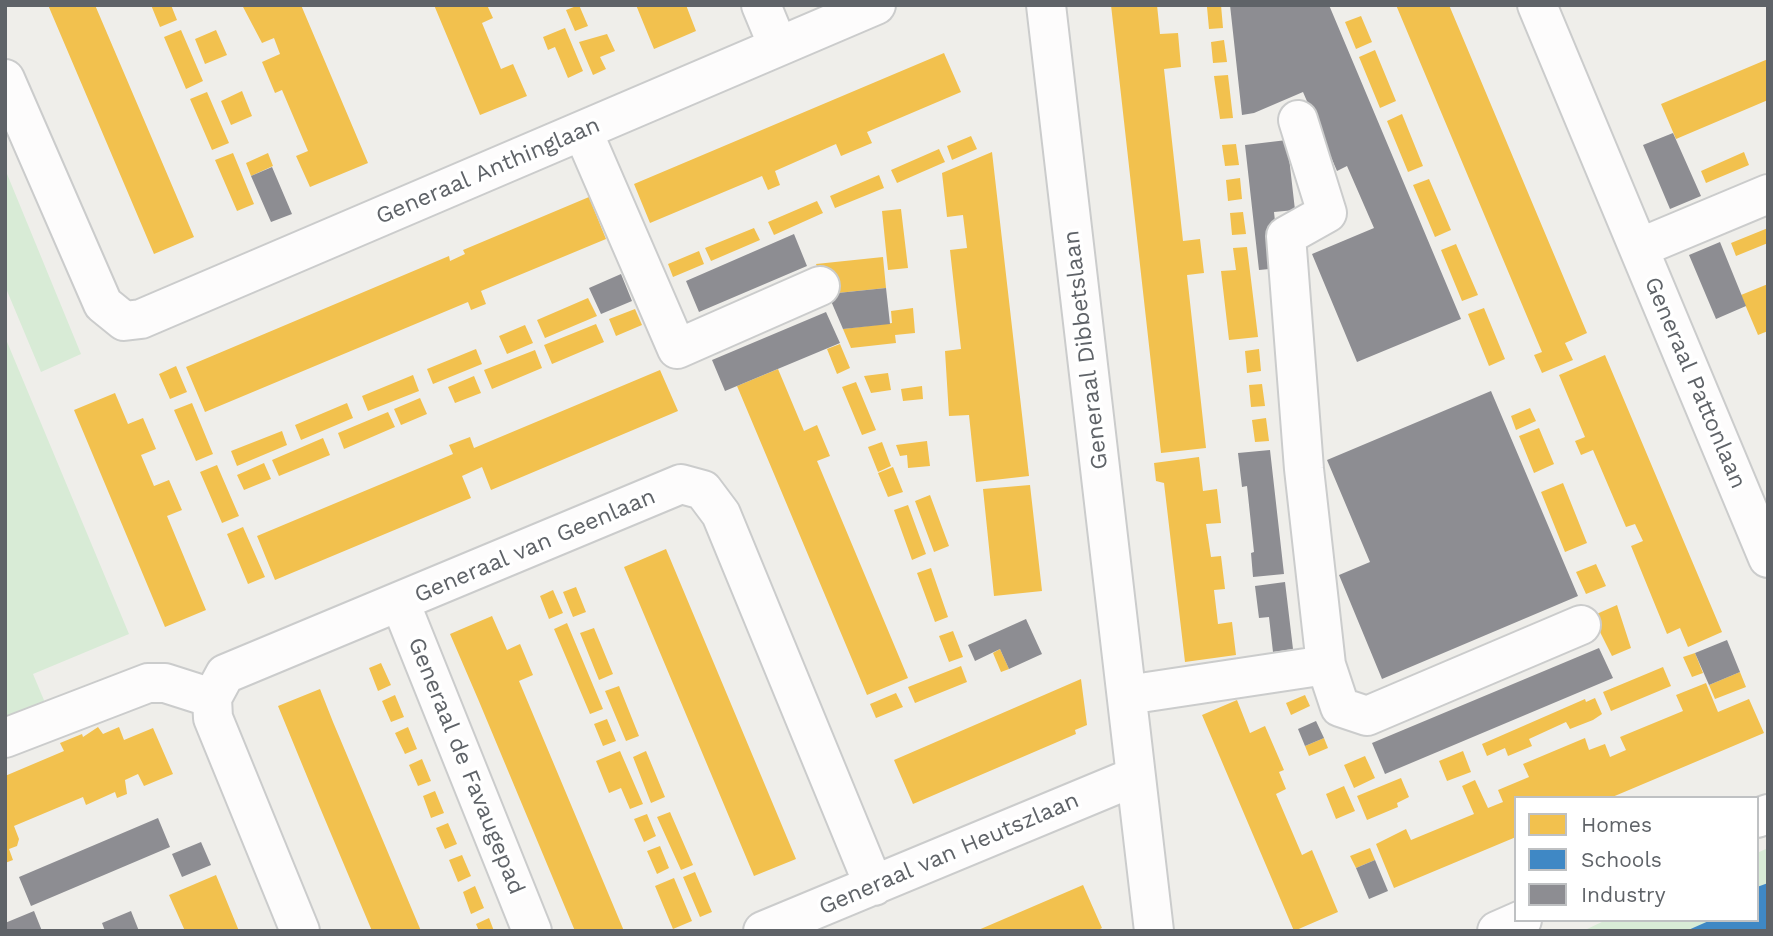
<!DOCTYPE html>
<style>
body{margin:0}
#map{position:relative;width:1773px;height:936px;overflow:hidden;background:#efeeea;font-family:"Work Sans",sans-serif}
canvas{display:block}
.frame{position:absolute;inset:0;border:7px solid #5f6368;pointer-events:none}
.legend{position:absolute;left:1514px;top:796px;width:245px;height:126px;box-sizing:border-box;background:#fff;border:2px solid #bfc1c3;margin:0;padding:9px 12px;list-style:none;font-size:21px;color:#5f6368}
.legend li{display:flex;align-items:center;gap:14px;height:35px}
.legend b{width:35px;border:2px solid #bfc1c3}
</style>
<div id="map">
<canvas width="1773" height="936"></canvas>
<div class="frame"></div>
<ul class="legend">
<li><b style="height:19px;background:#f2c14e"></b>Homes</li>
<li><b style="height:19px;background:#3f88c5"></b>Schools</li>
<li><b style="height:19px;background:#8d8d92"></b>Industry</li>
</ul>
</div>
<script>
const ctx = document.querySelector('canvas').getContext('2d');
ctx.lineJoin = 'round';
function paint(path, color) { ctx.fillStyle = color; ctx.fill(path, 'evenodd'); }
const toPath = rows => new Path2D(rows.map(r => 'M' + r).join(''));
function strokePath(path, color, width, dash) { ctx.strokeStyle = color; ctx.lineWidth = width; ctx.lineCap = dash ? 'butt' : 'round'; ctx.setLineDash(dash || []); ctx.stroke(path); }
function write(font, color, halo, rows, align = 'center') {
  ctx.font = font + ' "Work Sans",sans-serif'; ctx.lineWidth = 7; ctx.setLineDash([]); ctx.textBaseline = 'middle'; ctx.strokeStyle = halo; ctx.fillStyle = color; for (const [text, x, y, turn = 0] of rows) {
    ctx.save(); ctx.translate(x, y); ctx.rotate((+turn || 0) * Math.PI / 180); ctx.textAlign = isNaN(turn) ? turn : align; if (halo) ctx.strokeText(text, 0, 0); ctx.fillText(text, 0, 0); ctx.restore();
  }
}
paint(toPath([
 [5,169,81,354,41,372,5,286],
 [5,337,129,634,33,674,46,705,5,723],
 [1768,848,1768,931,1583,931,1606,920,1757,920,1757,853]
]), '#d8ebd6');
paint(toPath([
 [48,5,95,5,194,237,154,254],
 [151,5,171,5,177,20,160,27],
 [242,5,301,5,368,163,310,187,296,156,308,151,282,90,275,93,262,62,280,54,274,38,262,43],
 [434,5,487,5,493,18,482,23,501,69,513,64,527,96,480,115],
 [579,5,588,26,575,31,566,10],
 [636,5,686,5,696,31,654,49],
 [1111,5,1157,5,1160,34,1178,33,1181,67,1164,69,1183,241,1200,239,1204,273,1187,275,1206,448,1161,453],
 [1221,5,1223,28,1209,29,1207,7],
 [1396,5,1449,5,1587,333,1565,343,1573,360,1542,373,1534,355,1542,352],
 [1361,16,1372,42,1356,49,1345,22],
 [565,28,583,71,568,78,555,47,548,50,543,37],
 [181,30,203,81,186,89,164,37],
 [216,30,227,55,205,64,195,39],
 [607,34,615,51,600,57,606,69,593,75,579,42],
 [1224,40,1227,62,1213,63,1211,42],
 [1375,50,1396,101,1380,108,1359,57],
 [944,53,961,92,867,132,872,143,841,156,836,144,775,171,780,185,768,190,762,176,650,223,634,184],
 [1768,59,1768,100,1676,139,1661,104],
 [1228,75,1233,118,1220,119,1214,76],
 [242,91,252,116,231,125,221,101],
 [207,92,229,143,212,150,190,99],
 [1402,114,1423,166,1408,172,1387,121],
 [971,136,977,149,952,160,947,146],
 [1236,144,1239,165,1225,166,1222,145],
 [939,149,945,162,897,183,891,170],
 [992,152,1029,476,976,482,969,415,949,416,945,351,961,349,950,250,967,248,963,215,947,217,942,173],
 [1744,152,1749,165,1706,183,1701,171],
 [233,153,254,204,237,211,215,160],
 [268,153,273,166,251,176,246,163],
 [879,175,884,188,835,208,830,196],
 [1240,178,1242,199,1228,201,1226,180],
 [1429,179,1451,230,1435,237,1413,185],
 [589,197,606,239,481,291,486,304,471,310,468,302,205,412,186,367,449,256,450,261,465,254,463,250],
 [817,201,823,213,774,235,768,222],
 [901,209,908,268,888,270,882,211],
 [1243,212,1246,234,1232,235,1230,213],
 [754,228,760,240,711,261,705,248],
 [1768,228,1768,243,1736,256,1731,243],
 [1456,244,1478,295,1462,301,1441,250],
 [1247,247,1258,337,1229,340,1221,271,1236,270,1233,248],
 [699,251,704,264,673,277,668,264],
 [883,257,886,288,828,294,816,264],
 [1768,284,1768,331,1758,335,1741,295],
 [588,298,597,316,545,338,537,320],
 [913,308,915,333,895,335,896,343,851,348,843,329,892,323,891,311],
 [1484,308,1505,359,1489,366,1468,314],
 [635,309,642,325,616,336,609,319],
 [596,324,604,342,552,364,544,345],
 [525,325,533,343,507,354,499,336],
 [840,344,850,368,837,374,827,349],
 [476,349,482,364,433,384,427,369],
 [1259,349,1261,371,1247,373,1245,351],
 [535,350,542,368,492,389,484,370],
 [1605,355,1722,632,1688,647,1680,628,1667,634,1631,546,1643,541,1635,524,1626,527,1593,450,1581,455,1575,441,1585,437,1559,375],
 [176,366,187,392,170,399,159,374],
 [778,369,804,431,817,425,830,456,817,461,908,678,867,695,737,386],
 [660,370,678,411,491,490,482,467,462,476,471,498,275,580,257,536,453,454,449,445,470,437,474,448],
 [888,373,891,390,871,393,864,376],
 [413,375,419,391,368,411,362,396],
 [474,376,481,393,455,403,448,387],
 [856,382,876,430,862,435,842,387],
 [1262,384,1265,406,1251,407,1249,385],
 [922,386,923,399,903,401,901,389],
 [115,393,128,424,143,418,156,449,141,455,154,486,169,480,182,510,167,516,206,610,165,627,74,410],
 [420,398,427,414,401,425,394,409],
 [192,403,213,454,196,461,174,410],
 [347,403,353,418,301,440,295,425],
 [1530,408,1536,421,1516,430,1511,416],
 [388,412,395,427,344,449,338,433],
 [1266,418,1269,441,1255,442,1252,420],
 [1539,428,1554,464,1534,473,1519,436],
 [282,431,287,445,237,466,231,451],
 [323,438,330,455,279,476,272,460],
 [927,441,930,466,908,468,907,455,900,456,896,445],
 [882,442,891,466,878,472,868,447],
 [1199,457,1203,491,1217,489,1221,523,1206,524,1211,557,1221,556,1225,589,1214,590,1218,624,1232,622,1236,655,1185,662,1164,483,1156,481,1154,463],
 [264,463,271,479,244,490,237,475],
 [217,465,239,516,222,523,200,472],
 [893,467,903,492,888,497,878,473],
 [1563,483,1587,543,1565,552,1541,492],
 [1030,485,1042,591,994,596,983,489],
 [930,495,949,546,934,552,915,501],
 [908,505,926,554,912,560,894,510],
 [243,527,265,577,248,584,227,534],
 [666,549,796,859,754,876,624,567],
 [1596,564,1606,586,1586,594,1576,572],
 [931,568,948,617,935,622,917,573],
 [576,587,586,612,573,617,563,592],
 [553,590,563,613,549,619,540,596],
 [1617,605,1631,648,1612,656,1592,616],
 [492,616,507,650,520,644,533,675,519,681,624,931,575,931,478,699,450,634],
 [567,623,603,709,590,714,554,629],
 [594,628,613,674,599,680,580,633],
 [953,631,963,657,949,662,939,636],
 [1000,649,1009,669,1001,672,993,653],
 [1695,653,1703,673,1692,677,1683,657],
 [381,663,391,685,378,691,369,668],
 [961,666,967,682,915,703,908,687],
 [1663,667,1671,686,1611,711,1603,692],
 [1740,672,1746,687,1715,699,1709,685],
 [1081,679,1087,725,1075,730,1076,734,913,804,894,760],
 [1706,683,1718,712,1749,699,1764,733,1610,798,1516,798,1516,837,1394,888,1376,844,1406,829,1411,840,1474,814,1462,786,1475,780,1488,808,1503,802,1498,790,1529,777,1523,764,1585,738,1589,750,1605,744,1610,757,1626,750,1620,737,1683,711,1676,695],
 [619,686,639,736,626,741,605,691],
 [320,689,333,722,421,931,372,931,318,803,278,706],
 [896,693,903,707,876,718,870,704],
 [395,695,404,717,391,722,382,701],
 [1305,695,1310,706,1291,715,1286,703],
 [1595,698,1602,714,1593,720,1570,729,1566,722,1529,739,1532,746,1508,756,1505,748,1487,756,1482,744,1585,699,1586,702],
 [1237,700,1250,733,1265,726,1284,770,1279,772,1286,789,1276,794,1302,855,1312,850,1338,912,1294,931,1202,715],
 [607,719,616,741,603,746,594,724],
 [98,727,103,734,119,727,124,740,153,728,173,774,144,786,138,774,125,780,127,794,117,798,115,792,86,805,83,797,14,826,19,839,17,846,9,849,13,860,5,863,5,776,64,751,60,743,82,734,83,737],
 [408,727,417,749,405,754,395,733],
 [1324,738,1328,748,1309,756,1305,746],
 [620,751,643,804,630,809,621,788,609,793,596,761],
 [646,751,665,797,651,803,633,757],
 [1463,751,1471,772,1447,781,1439,761],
 [1365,756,1375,778,1354,788,1344,765],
 [422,759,431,781,418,786,409,765],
 [1401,778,1409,797,1397,803,1398,807,1367,820,1357,796],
 [1344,786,1355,811,1336,819,1326,794],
 [435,791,444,813,431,818,423,796],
 [670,812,693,865,681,870,657,817],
 [647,814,656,836,644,842,634,819],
 [448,823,457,844,445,849,436,828],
 [660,846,669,868,657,874,647,851],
 [1370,848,1375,860,1356,868,1350,856],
 [462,855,471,876,458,882,449,860],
 [695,872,712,912,700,917,683,877],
 [216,875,239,931,185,931,169,895],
 [674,878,692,921,673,929,655,886],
 [1083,885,1102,928,1096,931,976,931],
 [475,886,484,908,471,914,463,892],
 [489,918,494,931,479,931,476,924]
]), '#f2c14e');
paint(toPath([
 [1768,883,1768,931,1686,931,1711,920,1757,920,1757,887]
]), '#3f88c5');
paint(toPath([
 [1230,5,1329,5,1461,319,1357,362,1312,254,1374,228,1347,166,1337,171,1303,92,1254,113,1242,115],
 [1673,133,1701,196,1670,209,1643,145],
 [1287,140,1295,210,1274,212,1280,268,1259,270,1245,145],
 [272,167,292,214,271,222,251,176],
 [794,234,807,266,699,312,686,281],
 [1720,242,1746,306,1716,319,1689,255],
 [621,274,632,301,601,314,589,288],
 [886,288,890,324,843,329,828,294],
 [826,312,840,343,725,391,712,360],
 [1491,391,1578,596,1382,679,1339,575,1370,562,1327,460],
 [1270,450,1284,574,1253,577,1251,553,1254,552,1247,486,1242,487,1238,453],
 [1285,582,1293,649,1273,652,1269,617,1259,618,1255,586],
 [1026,619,1042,654,1009,669,1000,649,975,661,968,645],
 [1727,640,1740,672,1709,685,1695,653],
 [1599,648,1613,678,1385,774,1372,743],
 [1316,721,1324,738,1305,746,1298,729],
 [158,818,170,847,31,906,19,877],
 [201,842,211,865,182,877,172,854],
 [1375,860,1388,891,1369,899,1356,868],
 [34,911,42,931,5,931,5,923],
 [131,911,139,931,105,931,102,923]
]), '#8d8d92');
const minor = toPath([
 [761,5,778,46],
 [1046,5,1154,931],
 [1537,5,1768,558],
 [5,79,103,304,124,321,141,319,876,5],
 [1298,120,1327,213,1286,236,1304,469,1326,665,1340,707,1367,716,1581,625],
 [583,132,677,349,820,286],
 [1639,248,1768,194],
 [400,602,532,931],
 [1127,695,1326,665],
 [5,738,148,683,165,683,212,698],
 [1757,818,1768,814],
 [300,931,213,718,212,698,225,674,681,484,703,490,721,514,874,886],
 [763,931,1134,777],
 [1497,931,1522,920]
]);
strokePath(minor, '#cbcccc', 42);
strokePath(minor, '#fdfcfc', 38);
write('23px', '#5f6368', '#fff', [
 ["Generaal Anthinglaan",488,171,-23],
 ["Generaal Dibbetslaan",1086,350,-97],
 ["Generaal Pattonlaan",1695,383,67],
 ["Generaal van Geenlaan",535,546,-23],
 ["Generaal de Favaugepad",466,766,68],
 ["Generaal van Heutszlaan",949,854,-23]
]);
</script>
